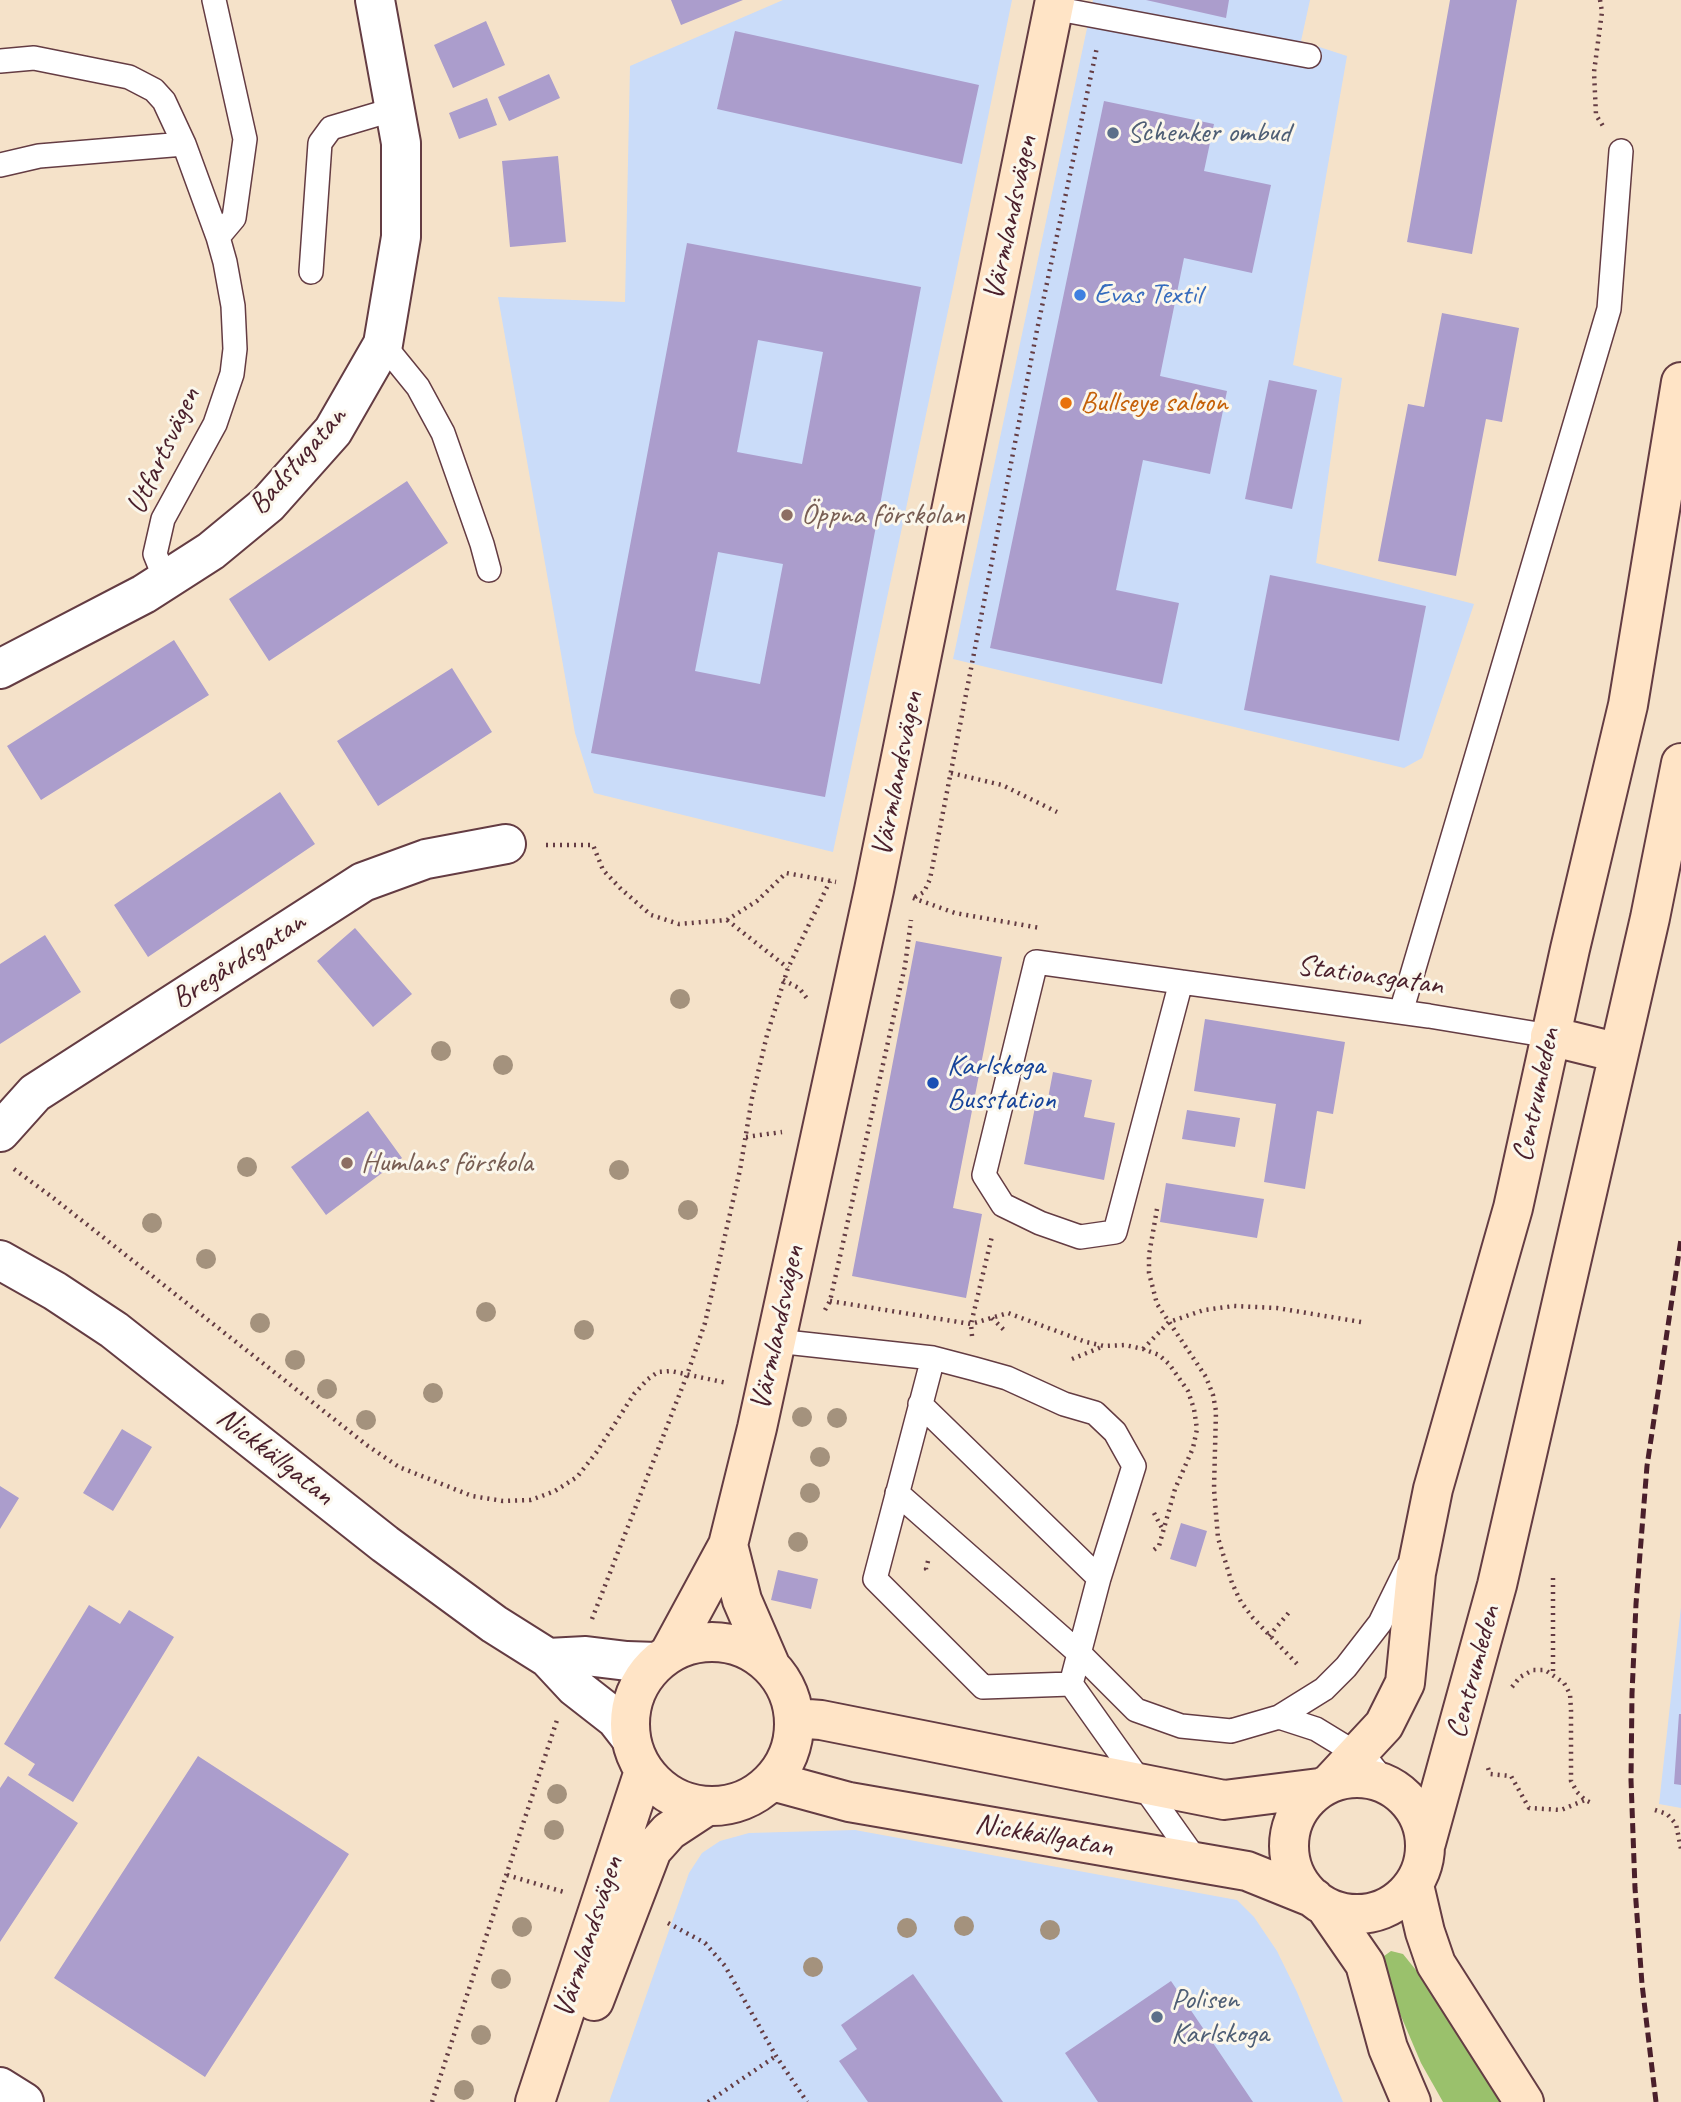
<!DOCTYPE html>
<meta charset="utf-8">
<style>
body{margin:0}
canvas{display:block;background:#f5e2c9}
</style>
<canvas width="1681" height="2102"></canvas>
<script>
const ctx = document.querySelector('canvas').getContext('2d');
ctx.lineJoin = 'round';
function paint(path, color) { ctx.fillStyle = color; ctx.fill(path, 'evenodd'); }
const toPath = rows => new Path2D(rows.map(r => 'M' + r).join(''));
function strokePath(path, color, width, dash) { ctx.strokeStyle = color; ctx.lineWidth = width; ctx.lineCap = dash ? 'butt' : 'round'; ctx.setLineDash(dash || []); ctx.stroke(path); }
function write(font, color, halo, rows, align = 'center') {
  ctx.font = font + ' Caveat,sans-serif'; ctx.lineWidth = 6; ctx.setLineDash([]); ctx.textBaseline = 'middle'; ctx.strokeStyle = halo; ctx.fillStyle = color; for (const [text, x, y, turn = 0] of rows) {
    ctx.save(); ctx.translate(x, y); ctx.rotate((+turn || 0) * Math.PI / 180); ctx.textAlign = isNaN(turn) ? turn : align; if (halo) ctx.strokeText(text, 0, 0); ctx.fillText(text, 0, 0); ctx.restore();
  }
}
paint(toPath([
 [783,0,1012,0,955,278,833,852,594,793,575,733,498,297,625,302,630,66],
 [1093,0,1310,0,1301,41,1347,56,1293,365,1342,378,1316,563,1474,604,1422,758,1404,768,953,659],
 [1681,1607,1681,1808,1659,1804],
 [855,1830,1237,1900,1254,1917,1277,1951,1297,1992,1343,2102,609,2102,689,1873,702,1853,720,1841,749,1833]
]), '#cadcf9');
paint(toPath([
 [1391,1951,1403,1954,1424,1980,1506,2102,1443,2102,1421,2063,1392,1995,1380,1959]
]), '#9ac16c');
paint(toPath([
 [671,0,743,0,681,25],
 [1146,0,1229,0,1226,18],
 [1450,0,1517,0,1472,254,1407,242],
 [486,21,505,65,453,88,434,45],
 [735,31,979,85,962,164,717,109],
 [549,74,560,98,509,121,498,97],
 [487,98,497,125,459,139,449,113],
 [1104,101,1214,124,1204,171,1271,185,1252,273,1184,258,1160,376,1227,391,1210,474,1143,460,1116,590,1179,603,1162,684,990,648],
 [558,156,566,242,510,247,502,161],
 [687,243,921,287,825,797,591,753],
 [758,340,823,352,802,464,737,452],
 [718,552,783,564,760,684,695,671],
 [1442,313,1519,328,1502,422,1486,419,1456,576,1378,561,1408,404,1424,407],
 [1269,380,1317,390,1292,509,1245,499],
 [407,481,448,543,269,661,229,599],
 [1270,575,1426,606,1399,741,1244,710],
 [174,640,209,695,41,800,7,746],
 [452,668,492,732,378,806,337,741],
 [280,792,315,844,148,957,114,905],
 [355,928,412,994,373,1027,317,961],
 [45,935,81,992,0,1044,0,964],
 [916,941,1002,957,953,1208,982,1214,966,1298,852,1276],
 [1205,1019,1345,1042,1333,1114,1317,1111,1305,1189,1264,1182,1276,1104,1194,1091],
 [1053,1072,1092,1080,1084,1117,1115,1123,1104,1180,1024,1164,1035,1107,1046,1109],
 [1187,1110,1240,1118,1235,1147,1182,1139],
 [368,1111,402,1158,326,1215,291,1167],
 [1166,1183,1264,1199,1257,1238,1160,1222],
 [122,1429,152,1447,113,1511,83,1493],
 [0,1486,19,1498,0,1529],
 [1181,1523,1207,1531,1196,1567,1170,1559],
 [778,1570,818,1579,811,1609,771,1600],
 [89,1605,120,1624,129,1610,174,1637,73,1802,28,1775,35,1764,4,1744],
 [1679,1714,1681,1714,1681,1785,1674,1784],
 [198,1756,349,1854,205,2077,54,1978],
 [8,1776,78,1823,0,1942,0,1788],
 [913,1974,1003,2102,868,2102,839,2061,857,2049,841,2025],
 [1171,1981,1253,2102,1098,2102,1065,2053]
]), '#ab9dcc');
const lane = toPath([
 [214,0,245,139,234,218,218,237],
 [1053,8,1309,56],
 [0,61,34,58,129,77,154,90,164,101,184,144,218,237,225,262,233,306,235,349,232,374,215,424,163,519,155,554,166,581],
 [0,165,39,156,184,144],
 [311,272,320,143,331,128,395,109],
 [383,344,418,387,443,433,482,544,489,570],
 [1036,962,1181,982,1115,1232,1080,1237,1040,1223,1003,1205,984,1175,1036,962],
 [1181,982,1429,1016,1550,1036],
 [1401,1012,1609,309,1621,151],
 [776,1341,933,1358,975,1369,1007,1378,1064,1404,1095,1413,1115,1432,1134,1466,1099,1578,1071,1684],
 [933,1358,875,1579,983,1687,1071,1684],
 [920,1404,1099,1578],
 [897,1493,1079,1653,1136,1710,1181,1726,1231,1731,1279,1717,1324,1689,1346,1667,1380,1623,1407,1568],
 [1071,1684,1198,1863],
 [1279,1717,1316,1729,1357,1754,1368,1761,1385,1782]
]);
const street = toPath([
 [0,669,144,594,211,551,268,504,333,431,383,344,401,237,401,143,375,0],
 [0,1132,35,1093,363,882,426,859,506,844],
 [0,1260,55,1291,114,1330,385,1544,494,1624,548,1658,575,1687,616,1719,630,1737],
 [548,1658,586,1656,627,1661,657,1662],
 [0,2087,24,2102]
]);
const secondary = toPath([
 [1550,1036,1619,1053],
 [728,1545,742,1600,771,1667],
 '630 1724a82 82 0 1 1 164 0a82 82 0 1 1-164 0Z',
 [670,1652,728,1545,757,1428,874,890,1055,0],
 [795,1718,821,1720,1224,1800,1319,1788],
 '1289 1846a68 68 0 1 1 136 0a68 68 0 1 1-136 0Z',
 [772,1781,849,1802,1247,1871,1314,1898],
 [1331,1782,1384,1725,1405,1683,1416,1573,1433,1489,1513,1208,1570,949,1628,705,1681,382],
 [1426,1843,1497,1585,1650,918,1681,763],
 [1414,1885,1425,1932,1436,1964,1524,2102],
 [1327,1909,1365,1964,1388,2048,1411,2102],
 [594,2001,652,1850,669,1831,707,1806],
 [535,2102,644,1771]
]);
strokePath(lane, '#643c43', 26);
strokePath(street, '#643c43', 42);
strokePath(secondary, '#643c43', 42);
strokePath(toPath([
 [1600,0,1602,12,1594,72,1596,115,1603,126],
 [951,773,1002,785,1057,812],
 [546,845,593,845,603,870,621,889,651,915,679,924,727,920,757,901,786,873,836,882],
 [915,897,924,892,930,879,1037,330,1097,47],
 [913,898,955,913,1040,928],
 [727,920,788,968],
 [783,980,799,988,809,1001],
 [746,1137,782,1132],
 [14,1169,52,1197,368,1446,399,1467,472,1496,503,1501,531,1500,555,1491,577,1477,596,1453,634,1394,648,1379,658,1372,671,1371,727,1383],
 [1157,1209,1149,1255,1149,1273,1157,1304,1206,1377,1213,1395,1216,1411,1214,1489,1218,1538,1232,1583,1241,1602,1253,1618,1299,1666],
 [830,1301,971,1324,1008,1313,1086,1342,1104,1346,1125,1345,1143,1349,1159,1355,1169,1364,1188,1391,1194,1409,1197,1429,1193,1448,1175,1489,1159,1546,1151,1552],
 [825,1310,830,1301,905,966,911,920],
 [992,1318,1006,1332],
 [972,1336,971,1324,992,1236],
 [1143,1349,1169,1322,1204,1310,1234,1306,1277,1308,1361,1322],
 [1072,1359,1104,1346],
 [1154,1513,1163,1530],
 [928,1561,926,1569,929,1572],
 [1553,1578,1553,1674],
 [592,1619,687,1375,705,1323,740,1170,752,1098,767,1035,788,968,830,881],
 [1269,1636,1291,1610],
 [1512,1687,1520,1677,1533,1670,1545,1670,1564,1683,1570,1694,1571,1710,1571,1781,1577,1792,1585,1800,1594,1804],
 [1488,1768,1490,1774,1511,1776,1529,1808,1561,1810,1585,1800],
 [1655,1810,1667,1814,1676,1824,1681,1849],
 [507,1875,564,1892],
 [668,1923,705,1943,725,1966,776,2056,807,2102],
 [432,2102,557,1720],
 [708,2102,776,2056]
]), '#643c43', 4.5, [2, 5]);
strokePath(lane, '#fff', 23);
strokePath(street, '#fff', 38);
strokePath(secondary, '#ffe4c6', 38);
strokePath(toPath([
 [1656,2102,1642,1984,1635,1888,1631,1780,1632,1694,1636,1604,1647,1466,1681,1239]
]), '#4a1f2b', 5, [10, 5]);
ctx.fillStyle = '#a4927d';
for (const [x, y] of [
 [680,999],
 [441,1051],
 [503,1065],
 [247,1167],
 [619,1170],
 [688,1210],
 [152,1223],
 [206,1259],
 [486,1312],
 [260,1323],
 [584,1330],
 [295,1360],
 [327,1389],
 [433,1393],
 [802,1417],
 [837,1418],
 [366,1420],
 [820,1457],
 [810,1493],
 [798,1542],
 [557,1794],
 [554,1830],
 [964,1926],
 [522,1927],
 [907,1928],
 [1050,1930],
 [813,1967],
 [501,1979],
 [481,2035],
 [464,2090]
]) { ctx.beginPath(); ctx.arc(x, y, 10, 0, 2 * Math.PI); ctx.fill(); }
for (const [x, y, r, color] of [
 [1113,133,7,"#5c6f8a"],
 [1080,295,7,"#3f7fe0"],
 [1066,403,7,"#e8710a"],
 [787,515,7,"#8d6e63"],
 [933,1083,7,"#1a4fb4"],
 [347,1163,7,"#8d6e63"],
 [1157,2017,7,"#5c6f8a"]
]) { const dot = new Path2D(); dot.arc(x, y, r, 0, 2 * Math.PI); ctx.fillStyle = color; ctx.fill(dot); strokePath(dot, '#fbf7ec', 2.5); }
write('30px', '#4e5e75', '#fbf7ec', [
 ["Schenker ombud",1127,133],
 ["Polisen",1171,2000],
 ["Karlskoga",1171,2034]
], 'left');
write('30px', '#4a1f2b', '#fbf7ec', [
 ["Värmlandsvägen",1011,218,-78],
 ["Utfartsvägen",164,451,-65],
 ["Badstugatan",298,461,-49],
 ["Värmlandsvägen",898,774,-79],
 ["Bregårdsgatan",239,961,-33],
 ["Stationsgatan",1370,976,8],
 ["Centrumleden",1537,1095,-78],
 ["Värmlandsvägen",778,1328,-78],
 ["Nickkällgatan",275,1457,38],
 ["Centrumleden",1474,1672,-75],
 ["Nickkällgatan",1044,1836,10],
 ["Värmlandsvägen",589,1937,-72]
]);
write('30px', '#366cbe', '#fbf7ec', [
 ["Evas Textil",1094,295]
], 'left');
write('30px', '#c56008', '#fbf7ec', [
 ["Bullseye saloon",1080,403]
], 'left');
write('30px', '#785e54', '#fbf7ec', [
 ["Öppna förskolan",801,515],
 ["Humlans förskola",361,1163]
], 'left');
write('30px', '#164399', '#fbf7ec', [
 ["Karlskoga",947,1066],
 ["Busstation",947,1100]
], 'left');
</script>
